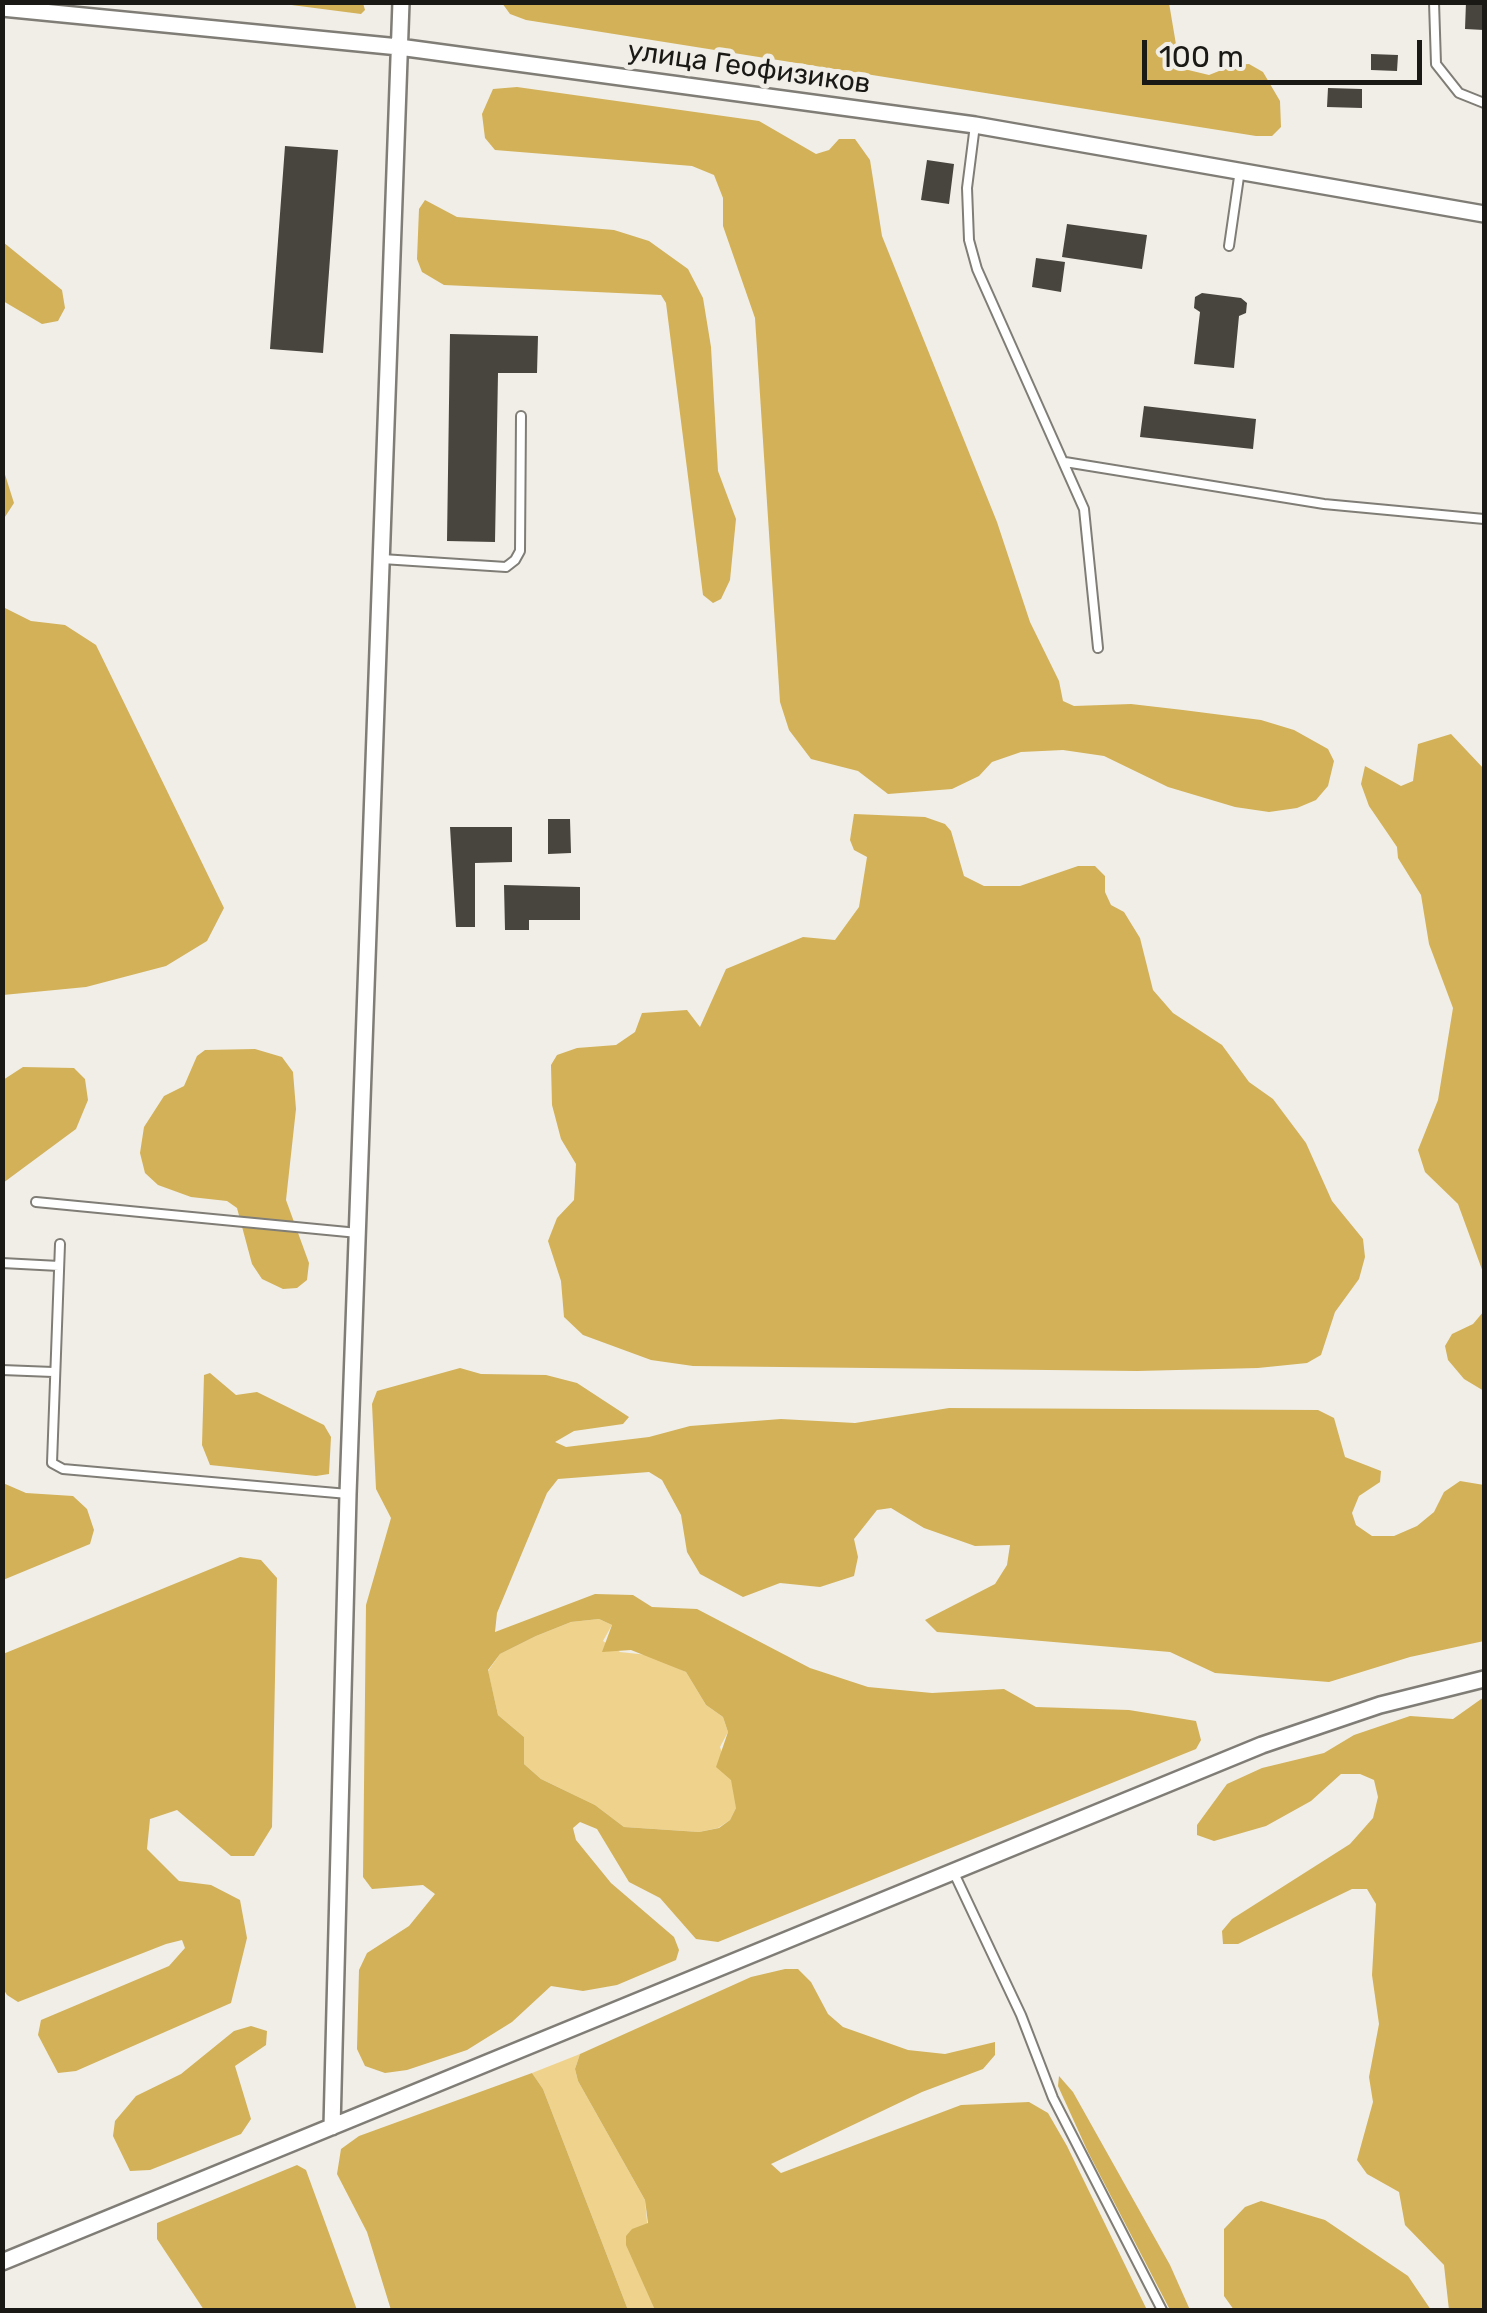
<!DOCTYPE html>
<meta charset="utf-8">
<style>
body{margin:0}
#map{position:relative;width:1487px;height:2313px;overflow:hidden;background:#f1eee7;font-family:Rubik,sans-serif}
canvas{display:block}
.frame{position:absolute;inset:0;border:5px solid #1a1916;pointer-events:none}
.scale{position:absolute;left:1142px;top:40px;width:280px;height:45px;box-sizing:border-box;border:5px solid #1a1916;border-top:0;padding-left:12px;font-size:30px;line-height:35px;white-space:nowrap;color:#1a1916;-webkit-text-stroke:8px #f1eee7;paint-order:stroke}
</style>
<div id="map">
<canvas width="1487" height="2313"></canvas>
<div class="frame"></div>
<div class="scale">100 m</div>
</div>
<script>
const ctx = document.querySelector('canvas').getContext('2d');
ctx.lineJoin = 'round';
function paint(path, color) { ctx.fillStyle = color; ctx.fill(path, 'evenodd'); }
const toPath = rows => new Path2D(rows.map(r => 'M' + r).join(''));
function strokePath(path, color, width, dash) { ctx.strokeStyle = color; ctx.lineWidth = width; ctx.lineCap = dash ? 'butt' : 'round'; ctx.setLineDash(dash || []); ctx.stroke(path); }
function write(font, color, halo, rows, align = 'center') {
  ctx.font = font + ' Rubik,sans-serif'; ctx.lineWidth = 10; ctx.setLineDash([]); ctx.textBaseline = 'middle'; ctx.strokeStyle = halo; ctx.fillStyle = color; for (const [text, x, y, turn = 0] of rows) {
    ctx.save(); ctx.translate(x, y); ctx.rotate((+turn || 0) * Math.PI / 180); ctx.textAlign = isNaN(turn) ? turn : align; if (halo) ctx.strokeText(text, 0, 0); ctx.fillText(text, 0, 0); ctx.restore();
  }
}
paint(toPath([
 [599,1619,612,1625,603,1641,620,1652,648,1655,686,1672,706,1705,723,1717,728,1732,720,1747,736,1793,736,1808,730,1820,718,1828,699,1832,624,1827,595,1805,541,1779,524,1764,524,1737,498,1715,488,1671,500,1654,536,1636,571,1622],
 [580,2054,575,2069,578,2081,645,2200,655,2310,628,2310,543,2089,532,2073]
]), '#efd38d');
paint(toPath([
 [276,3,363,3,365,10,361,14],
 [502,3,1169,3,1180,68,1209,75,1234,65,1249,64,1263,72,1280,101,1281,127,1272,136,1256,136,526,20,510,14],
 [517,87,759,121,816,154,829,150,839,139,855,139,870,160,882,236,997,522,1030,622,1059,681,1063,701,1074,706,1131,704,1183,710,1261,720,1294,730,1328,749,1334,761,1328,786,1316,800,1297,808,1269,812,1235,807,1168,787,1104,756,1063,750,1021,752,992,762,979,776,952,789,888,794,858,771,811,759,789,730,780,702,755,318,723,226,723,198,714,175,692,166,495,150,485,138,482,114,493,89],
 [425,200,457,217,614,230,649,241,688,269,703,298,711,347,718,471,736,519,730,580,721,599,713,603,703,595,666,303,661,295,444,285,422,272,417,259,419,209],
 [3,242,62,290,65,308,58,321,42,324,3,301],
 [2,465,14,503,3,520,2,520],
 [3,607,31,621,65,625,96,645,224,908,207,941,166,966,86,987,3,995],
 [1451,734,1484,769,1484,1275,1458,1204,1425,1172,1418,1150,1438,1100,1453,1008,1429,944,1421,895,1398,858,1397,847,1369,806,1361,784,1365,766,1401,786,1413,781,1418,744],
 [854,814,925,817,945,824,951,831,964,876,984,886,1020,886,1078,866,1095,866,1105,876,1105,892,1111,905,1124,912,1140,938,1153,990,1173,1013,1222,1045,1249,1082,1273,1099,1306,1143,1332,1201,1363,1239,1365,1257,1359,1279,1335,1312,1321,1355,1307,1363,1258,1368,1137,1371,693,1366,651,1360,583,1335,564,1317,561,1281,548,1241,557,1218,574,1200,576,1164,561,1139,552,1105,551,1065,557,1055,577,1048,616,1045,635,1032,642,1013,687,1010,700,1027,726,969,803,937,835,940,859,907,867,857,854,850,850,840],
 [255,1049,282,1057,293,1072,296,1109,286,1200,309,1263,307,1280,297,1288,283,1289,262,1279,252,1264,237,1208,227,1201,191,1197,158,1185,145,1173,140,1153,144,1127,164,1096,184,1086,197,1056,205,1050],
 [23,1067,74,1068,85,1079,88,1100,76,1129,3,1183,3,1080],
 [1484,1311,1484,1391,1464,1379,1448,1360,1445,1346,1452,1334,1473,1324],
 [460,1368,481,1374,546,1375,577,1383,629,1417,623,1424,574,1431,555,1442,566,1447,649,1437,690,1426,781,1419,855,1423,949,1408,1318,1410,1334,1418,1345,1457,1381,1471,1380,1482,1359,1496,1352,1513,1356,1525,1372,1536,1394,1536,1417,1526,1434,1512,1444,1492,1460,1481,1484,1485,1484,1641,1410,1657,1329,1682,1215,1673,1170,1652,937,1632,925,1620,995,1584,1007,1565,1010,1545,975,1546,924,1528,891,1508,877,1510,854,1539,858,1557,854,1576,820,1587,780,1583,743,1597,700,1574,687,1552,681,1515,662,1480,649,1472,558,1479,547,1493,497,1613,495,1632,595,1594,633,1595,652,1607,697,1609,810,1668,868,1687,932,1693,1004,1689,1036,1707,1129,1710,1196,1721,1201,1740,1196,1749,718,1942,696,1939,660,1898,629,1882,597,1829,580,1822,573,1828,576,1840,611,1883,674,1937,679,1950,676,1960,617,1985,583,1991,551,1986,512,2022,467,2050,407,2070,385,2073,365,2066,357,2049,359,1970,367,1953,409,1926,435,1894,423,1885,372,1889,363,1877,366,1605,391,1518,376,1489,372,1404,377,1391],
 [599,1619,612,1625,602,1652,631,1650,686,1672,706,1705,723,1717,728,1732,716,1767,731,1780,736,1808,730,1820,719,1828,699,1832,624,1827,595,1805,541,1779,524,1764,524,1737,498,1715,488,1670,500,1654,536,1636,571,1622],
 [210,1373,236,1395,257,1392,324,1425,331,1437,329,1474,316,1476,210,1465,202,1445,204,1375],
 [3,1483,26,1493,73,1496,87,1509,94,1530,90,1544,3,1580],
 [240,1557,261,1560,277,1578,272,1827,254,1856,231,1856,177,1810,150,1819,147,1849,179,1881,211,1885,240,1900,247,1938,231,2003,76,2071,58,2073,38,2035,41,2020,169,1966,185,1948,182,1940,166,1944,18,2002,7,1995,2,1987,3,1654],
 [1484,1697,1484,2310,1449,2310,1444,2265,1405,2225,1399,2192,1367,2174,1357,2160,1373,2102,1369,2077,1379,2024,1372,1975,1376,1904,1367,1889,1352,1889,1238,1944,1223,1944,1222,1931,1232,1919,1350,1844,1373,1818,1378,1797,1374,1780,1360,1774,1341,1774,1311,1801,1266,1826,1214,1841,1197,1835,1197,1825,1227,1784,1262,1768,1324,1753,1354,1735,1410,1716,1453,1719],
 [785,1969,798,1969,811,1982,828,2014,843,2027,908,2050,945,2054,995,2042,995,2055,983,2069,922,2092,771,2164,781,2173,961,2105,1029,2102,1048,2113,1067,2146,1147,2310,655,2310,626,2245,626,2236,632,2229,648,2223,645,2200,578,2081,575,2069,580,2054,751,1977],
 [251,2026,267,2031,266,2045,235,2066,251,2119,241,2134,150,2170,130,2171,113,2136,115,2121,136,2096,181,2074,234,2031],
 [532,2073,543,2089,628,2310,391,2310,367,2232,337,2174,341,2149,359,2136],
 [1059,2076,1073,2092,1170,2265,1190,2310,1170,2310,1088,2152,1058,2086],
 [297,2165,306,2170,357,2310,204,2310,157,2239,157,2223],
 [1261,2201,1325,2220,1408,2276,1431,2310,1234,2310,1224,2296,1224,2229,1245,2207]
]), '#d2b159');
paint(toPath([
 [1466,2,1484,2,1484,30,1465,29],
 [1371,54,1398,55,1397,71,1371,70],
 [1328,88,1362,89,1362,108,1327,107],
 [285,146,338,150,323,353,270,349],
 [927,160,954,164,949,204,921,200],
 [1067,224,1147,235,1142,269,1062,257],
 [1036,258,1065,262,1061,292,1032,287],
 [1202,293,1241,298,1247,303,1246,313,1239,316,1234,368,1194,364,1200,312,1194,308,1195,297],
 [450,334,538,336,537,373,498,373,495,542,447,541],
 [1144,406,1256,419,1253,449,1140,437],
 [548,819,570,819,571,853,548,854],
 [450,827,512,827,512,862,475,863,475,927,456,927],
 [504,885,580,887,580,920,529,920,529,930,505,930]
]), '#47453e');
const service = toPath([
 [1434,2,1436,64,1459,93,1484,103],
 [975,125,967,188,969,240,977,269,1084,509,1098,648],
 [1229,246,1240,170],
 [1065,462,1324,504,1484,519],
 [382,559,506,567,515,560,520,551,521,416],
 [36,1202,358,1233],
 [60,1244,52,1463,63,1469,348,1494],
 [2,1263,59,1266],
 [2,1370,53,1372],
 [953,1871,1021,2015,1053,2098,1162,2310]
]);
const minor = toPath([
 [2,8,399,47,975,125,1484,214],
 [332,2127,348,1494,401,2],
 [2,2262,1262,1745,1380,1705,1484,1679]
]);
strokePath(service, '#7f7d76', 12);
strokePath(minor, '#7f7d76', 20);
strokePath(service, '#fff', 8);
strokePath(minor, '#fff', 15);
write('28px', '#1a1916', '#f1eee7', [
 ["улица Геофизиков",749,68,8]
]);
</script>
